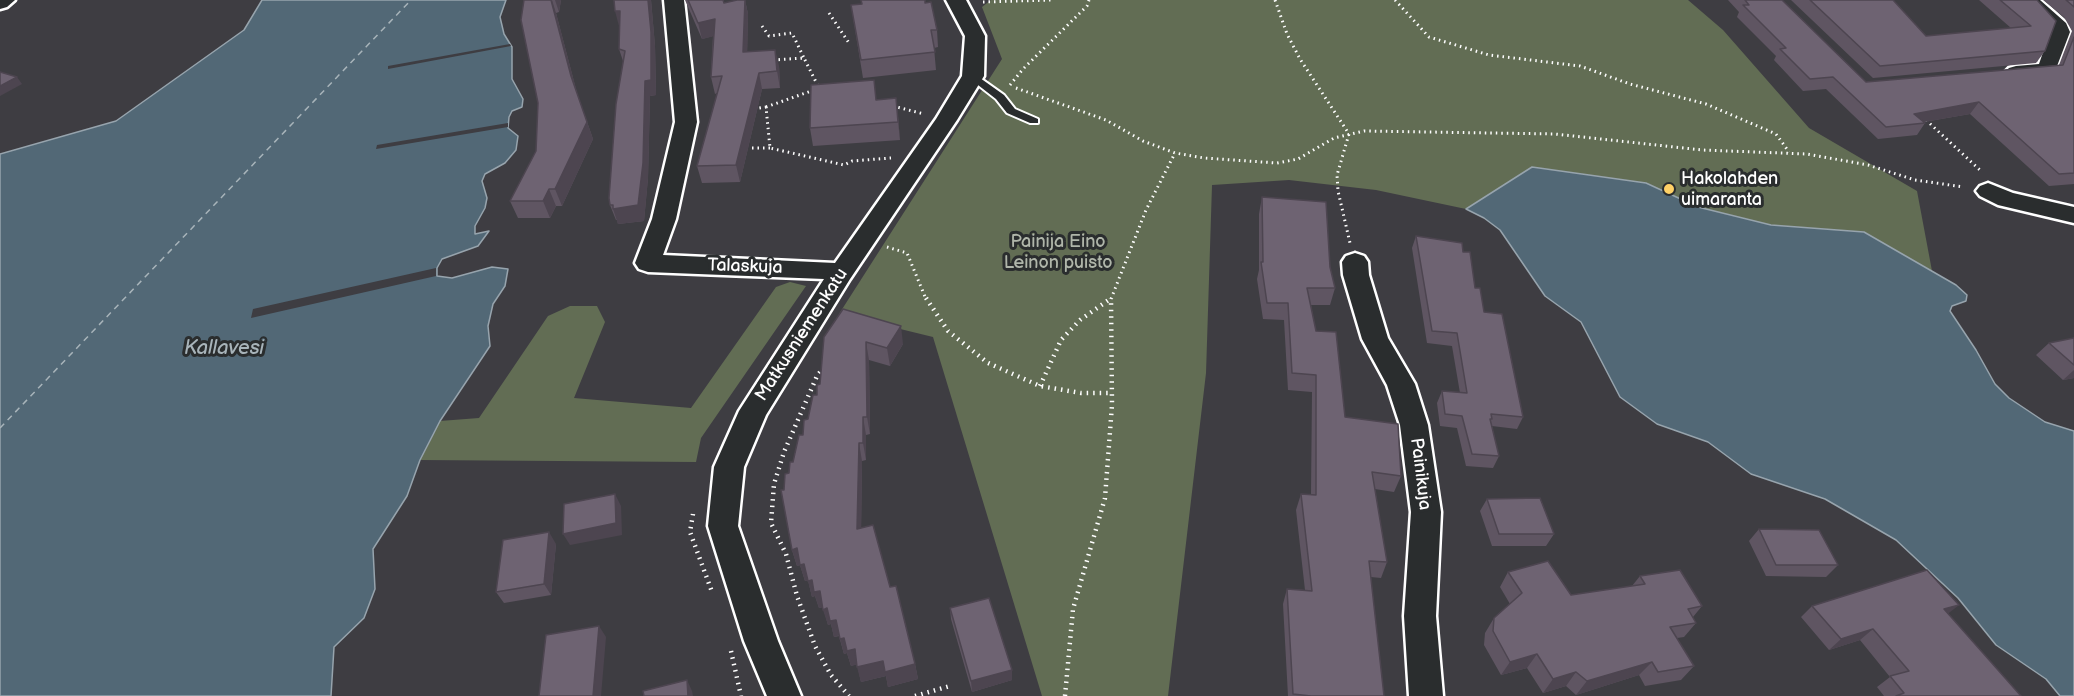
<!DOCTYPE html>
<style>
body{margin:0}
canvas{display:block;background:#3e3d42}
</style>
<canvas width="2074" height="696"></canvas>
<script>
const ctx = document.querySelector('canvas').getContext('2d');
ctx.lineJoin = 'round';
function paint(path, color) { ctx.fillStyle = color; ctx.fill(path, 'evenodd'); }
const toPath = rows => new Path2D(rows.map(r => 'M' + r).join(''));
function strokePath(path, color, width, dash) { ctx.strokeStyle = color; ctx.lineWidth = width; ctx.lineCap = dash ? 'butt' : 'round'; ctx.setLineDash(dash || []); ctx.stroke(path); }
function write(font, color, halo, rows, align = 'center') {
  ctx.font = font + ' "Balsamiq Sans",sans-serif'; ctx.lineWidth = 6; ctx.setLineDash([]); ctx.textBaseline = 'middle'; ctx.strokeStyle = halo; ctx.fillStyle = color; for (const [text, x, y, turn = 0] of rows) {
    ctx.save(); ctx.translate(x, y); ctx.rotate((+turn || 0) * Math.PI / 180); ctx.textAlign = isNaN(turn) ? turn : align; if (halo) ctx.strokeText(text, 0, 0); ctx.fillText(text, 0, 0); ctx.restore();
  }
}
paint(toPath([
 [991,0,1688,0,1723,30,1809,128,1917,191,1932,271,1864,232,1771,225,1698,207,1646,183,1532,167,1466,209,1376,190,1289,180,1212,185,1206,373,1168,696,1042,696,933,337,839,314,1002,59,982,7],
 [790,282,806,286,701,438,696,462,420,460,440,421,479,418,548,316,570,306,597,306,605,322,574,398,691,408,776,287]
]), '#626d54');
const water = toPath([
 [262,0,506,0,500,17,504,34,512,47,512,79,523,99,522,107,512,111,509,117,508,128,518,136,516,150,505,163,485,174,482,181,487,198,485,208,475,226,475,234,489,231,478,246,442,259,437,268,437,276,452,278,492,267,508,269,505,286,493,304,488,326,490,346,440,421,420,460,407,496,373,549,375,589,364,618,334,647,331,696,0,696,0,154,116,121,244,30,262,0],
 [1532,167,1646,183,1698,207,1771,225,1864,232,1956,285,1967,295,1966,301,1952,306,1950,311,1976,350,1995,384,2009,398,2045,422,2074,431,2074,696,2060,696,2046,679,1996,645,1958,598,1896,540,1825,499,1751,474,1708,442,1657,424,1620,397,1581,322,1545,296,1500,230,1484,218,1466,209,1532,167]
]);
paint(water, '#526876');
strokePath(water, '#97a4ad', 1.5);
paint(toPath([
 [510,44,511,46,388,69,388,66],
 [508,123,508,127,376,149,377,145],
 [436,268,436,276,251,318,253,309]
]), '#3e3d42');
strokePath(toPath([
 [0,428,411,0]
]), '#a8b4ba', 1.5, [6, 5]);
const service = toPath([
 [973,73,1004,95,1015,109,1038,119,1038,123,1030,123,1007,113,996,99,969,78,968,76,973,73]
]);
const minor = toPath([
 [0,0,15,0,7,7,0,9,0,0],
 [664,0,684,0,697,122,676,219,663,255,835,263,936,119,962,76,965,36,946,0,966,0,985,36,984,76,957,120,850,279,766,415,744,467,738,526,778,641,801,696,767,696,744,641,708,526,714,467,739,411,824,279,648,272,639,269,635,263,652,219,675,122,664,0],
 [2018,0,2040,0,2066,23,2070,32,2054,74,2016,78,2009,76,2005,72,2009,68,2016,66,2039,64,2050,32,2047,26,2018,0],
 [1988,183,2013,193,2074,207,2074,223,1998,205,1980,196,1976,191,1980,186,1988,183],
 [1355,253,1364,256,1368,262,1369,275,1388,338,1415,384,1428,425,1441,512,1436,616,1443,696,1409,696,1404,616,1411,512,1400,425,1387,385,1362,339,1343,275,1342,262,1346,256,1355,253]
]);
strokePath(service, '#fff', 4);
strokePath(minor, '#fff', 5);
strokePath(toPath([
 [1275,0,1287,34,1300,59,1349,134,1337,175,1338,191,1350,243],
 [1395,0,1429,37,1489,55,1580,66,1630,84,1706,104,1776,134,1789,152],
 [983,2,1051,0],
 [829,13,849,43],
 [762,26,769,36,792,33,804,58],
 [773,60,804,58,819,88],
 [1010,85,1023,69,1087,6,1089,0],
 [1016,88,1106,120,1143,141,1175,153,1204,158,1277,163,1298,159,1334,138,1364,131,1555,134,1702,150,1807,154,1868,165,1915,180,1964,187],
 [893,106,924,114],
 [766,107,814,90],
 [754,109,766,107,770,148,844,165,852,161,891,158],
 [1926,120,1982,172],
 [752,148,770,148],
 [887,247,907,253,926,299],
 [1111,299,1146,210,1175,153]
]), '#fff', 3, [1.5, 4]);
strokePath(toPath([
 [926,298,948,331,988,363,1040,386,1081,393,1112,393],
 [824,367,817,376,784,452,774,484,771,523,786,554,797,596,815,646,831,675,849,696],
 [1040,386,1061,340,1080,320,1110,299],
 [693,514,690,532,712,592],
 [731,651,741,696],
 [915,696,950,686],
 [1065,696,1073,609,1105,498,1112,405,1111,298]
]), '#fff', 4.5, [1.5, 5]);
paint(service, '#2a2d2e');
paint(minor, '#2a2d2e');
paint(toPath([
 [524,0,561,0,559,12,556,13,577,93,593,139,562,206,556,206,550,218,518,218,510,201,536,151,538,103],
 [614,0,651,0,655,46,656,95,650,96,648,178,644,221,618,224,617,220,616,220,610,205,623,61,619,49,620,26],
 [685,0,723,0,724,3,745,0,748,14,747,52,779,66,780,88,762,89,740,182,702,183,697,166,717,93,715,94,711,77,713,36,702,39],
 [1728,0,1782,0,1866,82,2059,65,2072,31,2064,17,2043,0,2074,0,2074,184,2049,186,1970,114,1924,122,1925,123,1917,135,1878,139,1826,89,1803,91,1774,60,1776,56,1737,17,1739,12],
 [1791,0,1893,0,1926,36,2011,28,1979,0,2037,0,2045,51,2036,63,1873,78],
 [925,3,937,30,938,47,934,48,936,70,863,78,851,5],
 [876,100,898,116,900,140,813,146,810,128],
 [1262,197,1330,267,1335,288,1330,305,1311,305,1316,331,1345,417,1401,476,1394,492,1375,489,1387,562,1381,578,1371,577,1384,696,1288,696,1283,604,1287,589,1305,590,1296,510,1301,494,1311,495,1312,392,1288,390,1284,320,1263,319,1257,279,1259,270,1259,214],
 [1416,236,1463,252,1475,288,1523,417,1517,429,1492,426,1499,456,1493,468,1466,466,1457,428,1440,426,1437,403,1442,391,1460,393,1452,346,1427,343,1412,248],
 [824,337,903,344,890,366,869,360,870,434,866,435,866,460,862,461,861,528,890,587,915,664,918,679,888,687,886,676,861,682,857,664,851,666,847,653,844,654,839,636,834,637,831,624,828,625,823,607,819,608,815,596,812,597,808,580,805,581,800,565,797,566,792,550,784,490,820,384],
 [2074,338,2074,378,2063,380,2036,355,2049,343],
 [1487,499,1554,534,1546,546,1492,546,1480,511],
 [1759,529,1838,565,1826,577,1766,576,1749,541],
 [556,544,551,595,504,603,496,592],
 [1508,572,1571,595,1632,586,1640,576,1702,606,1693,617,1696,623,1684,637,1677,638,1694,666,1681,680,1645,686,1639,675,1576,695,1566,686,1543,693,1527,668,1501,675,1484,645,1485,633,1494,618,1510,604,1500,587],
 [1812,606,1948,614,2021,696,1884,696,1877,687,1890,677,1860,640,1829,650,1801,617],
 [950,608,1012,680,972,692,951,619]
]), '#5f5562');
paint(toPath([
 [552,0,556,13,577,93,593,139,562,206,555,189],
 [555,0,561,0,559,12],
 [648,0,651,0,655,46,656,95,650,96,648,178,644,221,618,224,613,209,645,81],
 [745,0,748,14,747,69,743,52],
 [615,11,620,11,625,25,619,26],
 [715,19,719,35,702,39,698,23],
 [775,50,779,66,780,88,777,71],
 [759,73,762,89,740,182,736,165],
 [17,77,22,84,0,96,0,86],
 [896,98,898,116,900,140,898,122],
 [1979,102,1970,114,1906,125,1914,114],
 [549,189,556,206,550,218,543,201],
 [901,326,903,344,890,366,887,348],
 [866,342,869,360,870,434,867,417],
 [2074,370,2074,378,2063,380],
 [863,417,866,435,866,460,863,443],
 [859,443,862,461,861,545,857,529],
 [615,494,621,506,622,535,570,545,563,534],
 [549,532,556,544,551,595,544,584],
 [797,548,804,564,808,580,805,581,800,565,797,566,792,550],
 [812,580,820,591,824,607,819,608,815,596,812,597,808,581],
 [1959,605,1945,616,1944,609],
 [827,608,836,620,840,635,834,637,831,624,828,625,823,610],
 [599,626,606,637,601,696,593,696],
 [1873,629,1860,640,1829,650,1841,639],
 [844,638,855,649,859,664,851,666,847,653,844,654,840,639],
 [1537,654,1527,668,1501,675,1510,662],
 [883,661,915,664,918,679,888,687,886,676,861,682,857,667],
 [1652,662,1639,675,1576,695,1587,681],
 [1012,670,1012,680,972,692,971,681],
 [1576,672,1566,686,1543,693,1553,679],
 [687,680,692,691,693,696,688,696]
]), '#4d4550');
const building = toPath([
 [524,0,551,0,571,76,587,122,555,189,549,189,543,201,510,201,536,151,538,103,521,20,524,0],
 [614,0,648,0,651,32,651,80,645,81,643,163,638,205,613,209,613,205,610,205,609,198,616,104,625,51,619,49,620,11,615,11,614,0],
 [688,0,723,0,724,3,737,0,745,0,743,52,775,50,777,71,759,73,736,165,697,166,722,76,711,77,715,19,698,23,688,0],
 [861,0,925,0,925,3,931,2,937,30,931,30,935,52,861,60,851,5,862,4,861,0],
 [1745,0,1782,0,1866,82,2063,65,2074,37,2074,173,2059,174,1979,102,1914,114,1925,123,1886,127,1833,77,1810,79,1780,49,1786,48,1743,5,1749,5,1745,0],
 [1810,0,1893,0,1926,36,2031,26,2000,0,2037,0,2056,21,2045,51,1880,66,1810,0],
 [2066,0,2074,0,2074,7,2073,6,2066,0],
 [0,72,17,77,0,86,0,72],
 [874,80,876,100,896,98,898,122,810,128,811,85,874,80],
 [1262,197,1326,202,1330,267,1335,288,1307,288,1316,331,1336,332,1345,417,1398,424,1401,476,1372,472,1387,562,1369,561,1384,696,1311,696,1293,694,1287,589,1312,591,1301,494,1316,495,1316,375,1292,373,1288,303,1267,303,1261,262,1263,262,1262,197],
 [1416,236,1462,243,1463,252,1470,252,1475,288,1480,288,1484,312,1502,314,1523,417,1491,414,1492,419,1490,419,1499,456,1472,454,1462,416,1445,414,1442,391,1467,393,1457,333,1432,331,1416,236],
 [843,309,901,326,887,348,866,342,867,417,863,417,863,443,859,443,857,529,873,525,890,587,896,586,915,664,885,672,883,661,857,667,855,649,847,651,844,638,840,639,836,620,830,621,827,608,823,610,820,591,814,592,812,580,808,581,804,564,800,565,797,548,792,550,781,490,784,490,785,474,789,473,790,462,793,462,799,435,803,435,804,420,808,419,813,395,817,395,817,385,820,384,824,337,843,309],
 [2074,338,2074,365,2049,343,2074,338],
 [615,494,616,523,563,534,564,504,615,494],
 [1540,498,1554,534,1499,534,1487,499,1540,498],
 [1759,529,1819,530,1838,565,1776,565,1759,529],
 [549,532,544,584,496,592,503,540,549,532],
 [1548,561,1571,595,1645,584,1640,576,1680,570,1702,606,1688,609,1696,623,1670,627,1694,666,1658,672,1652,662,1587,681,1576,672,1553,679,1537,654,1510,662,1493,631,1494,618,1522,593,1508,572,1548,561],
 [1927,570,1959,605,1944,609,2021,696,1896,696,1904,693,1890,676,1909,671,1873,629,1841,639,1812,606,1927,570],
 [989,598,1012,670,971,681,950,608,989,598],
 [599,626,593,696,539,696,546,635,599,626],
 [687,680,688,696,644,696,643,691,687,680]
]);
paint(building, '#6e6372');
strokePath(building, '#4d4550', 1.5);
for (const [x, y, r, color] of [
 [1669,189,6,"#ffd166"]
]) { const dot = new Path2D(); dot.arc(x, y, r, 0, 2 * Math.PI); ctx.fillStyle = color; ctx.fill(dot); strokePath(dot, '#2a2d2e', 2); }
write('18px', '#fff', '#2a2d2e', [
 ["Hakolahden",1681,179],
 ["uimaranta",1681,200]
], 'left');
write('18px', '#b0b6aa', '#2a2d2e', [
 ["Painija Eino",1058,242],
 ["Leinon puisto",1058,263]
]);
write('18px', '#fff', '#2a2d2e', [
 ["Talaskuja",745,267,2],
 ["Matkusniemenkatu",802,335,-57],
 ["Painikuja",1420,474,83]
]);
write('italic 20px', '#a8b4ba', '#2a2d2e', [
 ["Kallavesi",224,349]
]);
</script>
